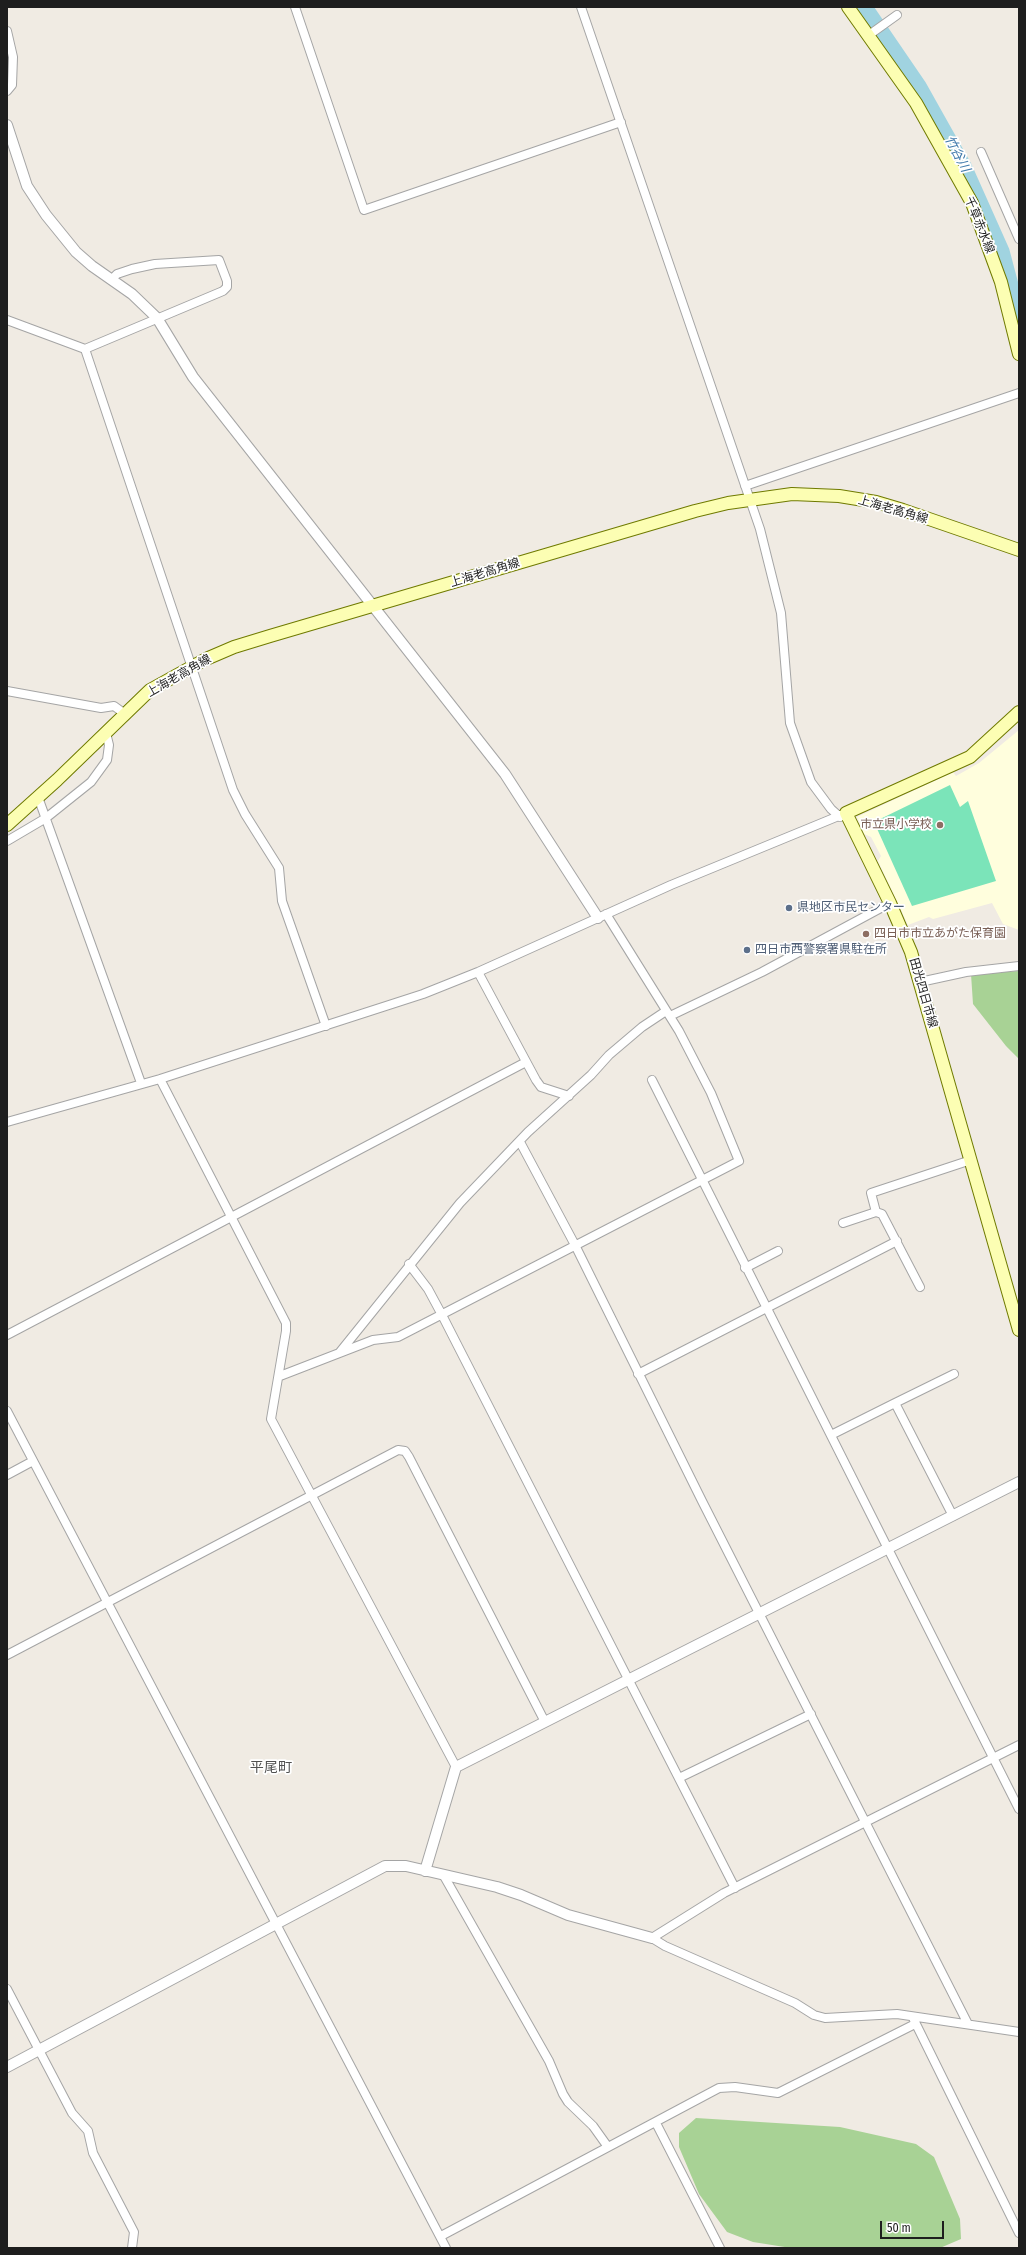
<!DOCTYPE html>
<meta charset="utf-8">
<style>
body{margin:0}
#map{position:relative;width:1026px;height:2255px;overflow:hidden;background:#f0ebe3;font-family:"Fira Sans Condensed",sans-serif}
canvas{display:block}
.frame{position:absolute;inset:0;border:8px solid #1e1e1e;pointer-events:none}
.scale{position:absolute;left:880px;top:2221px;width:64px;height:18px;box-sizing:border-box;border:2px solid #1e1e1e;border-top:0;padding-left:5px;font-size:12px;line-height:14px;white-space:nowrap;color:#1e1e1e;-webkit-text-stroke:3px #fff;paint-order:stroke}
</style>
<div id="map">
<canvas width="1026" height="2255"></canvas>
<div class="frame"></div>
<div class="scale">50 m</div>
</div>
<script>
const ctx = document.querySelector('canvas').getContext('2d');
ctx.lineJoin = 'round';
function paint(path, color) { ctx.fillStyle = color; ctx.fill(path, 'evenodd'); }
const toPath = rows => new Path2D(rows.map(r => 'M' + r).join(''));
function strokePath(path, color, width, dash) { ctx.strokeStyle = color; ctx.lineWidth = width; ctx.lineCap = dash ? 'butt' : 'round'; ctx.setLineDash(dash || []); ctx.stroke(path); }
function write(font, color, halo, rows, align = 'center') {
  ctx.font = font + ' "Fira Sans Condensed","Noto Sans JP",sans-serif'; ctx.lineWidth = 3.5; ctx.setLineDash([]); ctx.textBaseline = 'middle'; ctx.strokeStyle = halo; ctx.fillStyle = color; for (const [text, x, y, turn = 0] of rows) {
    ctx.save(); ctx.translate(x, y); ctx.rotate((+turn || 0) * Math.PI / 180); ctx.textAlign = isNaN(turn) ? turn : align; if (halo) ctx.strokeText(text, 0, 0); ctx.fillText(text, 0, 0); ctx.restore();
  }
}
paint(toPath([
 [1019,730,1019,930,1003,924,992,903,933,919,929,917,908,925,878,861,881,856,871,837,864,834,857,817,953,772,956,776,979,763]
]), '#fffedd');
paint(toPath([
 [1019,971,1019,1059,1006,1046,973,1004,971,974],
 [696,2118,840,2127,916,2144,934,2157,960,2219,961,2239,940,2248,791,2248,753,2242,727,2232,699,2194,679,2147,679,2133]
]), '#a8d295');
paint(toPath([
 [950,785,960,807,968,801,996,881,912,906,874,822]
]), '#7be4b9');
strokePath(toPath([
 [865,7,919,86,965,168,1002,251,1019,315]
]), '#a0d3e0', 15);
const minor = toPath([
 [295,7,364,210,621,122],
 [581,7,760,529,781,613,790,723,811,782,831,809,840,817],
 [7,31,13,57,12,85,7,91],
 [869,35,897,15],
 [981,152,1019,239],
 [7,320,85,349],
 [85,349,233,790,245,814,279,868,282,901,326,1026],
 [85,349,223,291,227,287,227,281,219,260,155,264,132,269,117,274,111,280],
 [745,486,1019,393],
 [7,691,101,708,114,706,125,714],
 [38,797,141,1083],
 [7,841,46,818,91,782,107,760,109,745,106,733],
 [478,972,536,1080,541,1087,569,1096],
 [920,982,966,972,1019,966],
 [670,1016,762,972,890,903],
 [160,1079,286,1323,286,1331,271,1419,456,1767],
 [652,1080,1019,1809],
 [7,1122,160,1079,423,994,478,972,671,885,846,813],
 [520,1142,575,1245,702,1501,968,2024],
 [876,1212,882,1214,920,1287],
 [843,1223,876,1212,871,1193,971,1160],
 [409,1264,428,1289,442,1315,735,1888],
 [745,1268,778,1251],
 [7,1335,526,1062],
 [340,1352,460,1203,528,1132,591,1075,609,1055,642,1027,666,1011],
 [638,1374,897,1241],
 [280,1376,373,1340,398,1337,739,1161,711,1093,679,1031,606,914],
 [895,1403,954,1374],
 [7,1411,446,2248],
 [831,1435,895,1403,953,1516],
 [7,1475,33,1461],
 [7,1655,398,1450,405,1451,409,1457,545,1722],
 [679,1778,811,1714],
 [444,1876,549,2061,563,2094,568,2102,593,2126,608,2147],
 [652,1938,724,1893,1019,1745],
 [652,1938,665,1946,795,2003,814,2015,825,2018,897,2014,1019,2032],
 [7,1989,72,2113,88,2131,93,2153,134,2232,132,2248],
 [914,2020,1019,2233],
 [656,2123,720,2248],
 [441,2236,719,2088,735,2087,778,2093,915,2024]
]);
const tertiary = toPath([
 [7,125,27,186,46,215,76,252,92,266,132,294,157,318,193,377,505,774,598,918],
 [425,1871,456,1767,1019,1482],
 [7,2067,385,1866,406,1866,497,1887,521,1895,568,1915,652,1938]
]);
const secondary = toPath([
 [848,7,916,103,972,203,1001,282,1019,354],
 [1019,712,970,757,846,813,890,903,911,952,1019,1330],
 [7,825,57,780,150,690,206,659,234,647,270,636,695,511,728,503,792,494,839,496,876,502,903,510,1019,550]
]);
strokePath(minor, '#a5a5a5', 10);
strokePath(tertiary, '#a5a5a5', 12);
strokePath(secondary, '#6f7a00', 14);
strokePath(minor, '#fff', 8);
strokePath(tertiary, '#fff', 10);
strokePath(secondary, '#fcfeb3', 12);
for (const [x, y, r, color] of [
 [940,825,4,"#8d6e63"],
 [789,908,4,"#5c6f8a"],
 [866,934,4,"#8d6e63"],
 [747,950,4,"#5c6f8a"]
]) { const dot = new Path2D(); dot.arc(x, y, r, 0, 2 * Math.PI); ctx.fillStyle = color; ctx.fill(dot); strokePath(dot, '#fff', 1.5); }
write('12px', '#1e1e1e', '#fff', [
 ["千草赤水線",979,225,68],
 ["上海老高角線",893,510,16],
 ["上海老高角線",485,573,-17],
 ["上海老高角線",179,676,-30],
 ["田光四日市線",923,993,74]
]);
write('12px', '#785e54', '#fff', [
 ["市立県小学校",932,825],
 ["四日市市立あがた保育園",874,934,"left"]
], 'right');
write('12px', '#4e5e75', '#fff', [
 ["県地区市民センター",797,908],
 ["四日市西警察署県駐在所",755,950]
], 'left');
write('italic 13px', '#417aac', '#fff', [
 ["竹谷川",957,154,62]
]);
write('14px', '#515151', '#fff', [
 ["平尾町",271,1768]
]);
</script>
